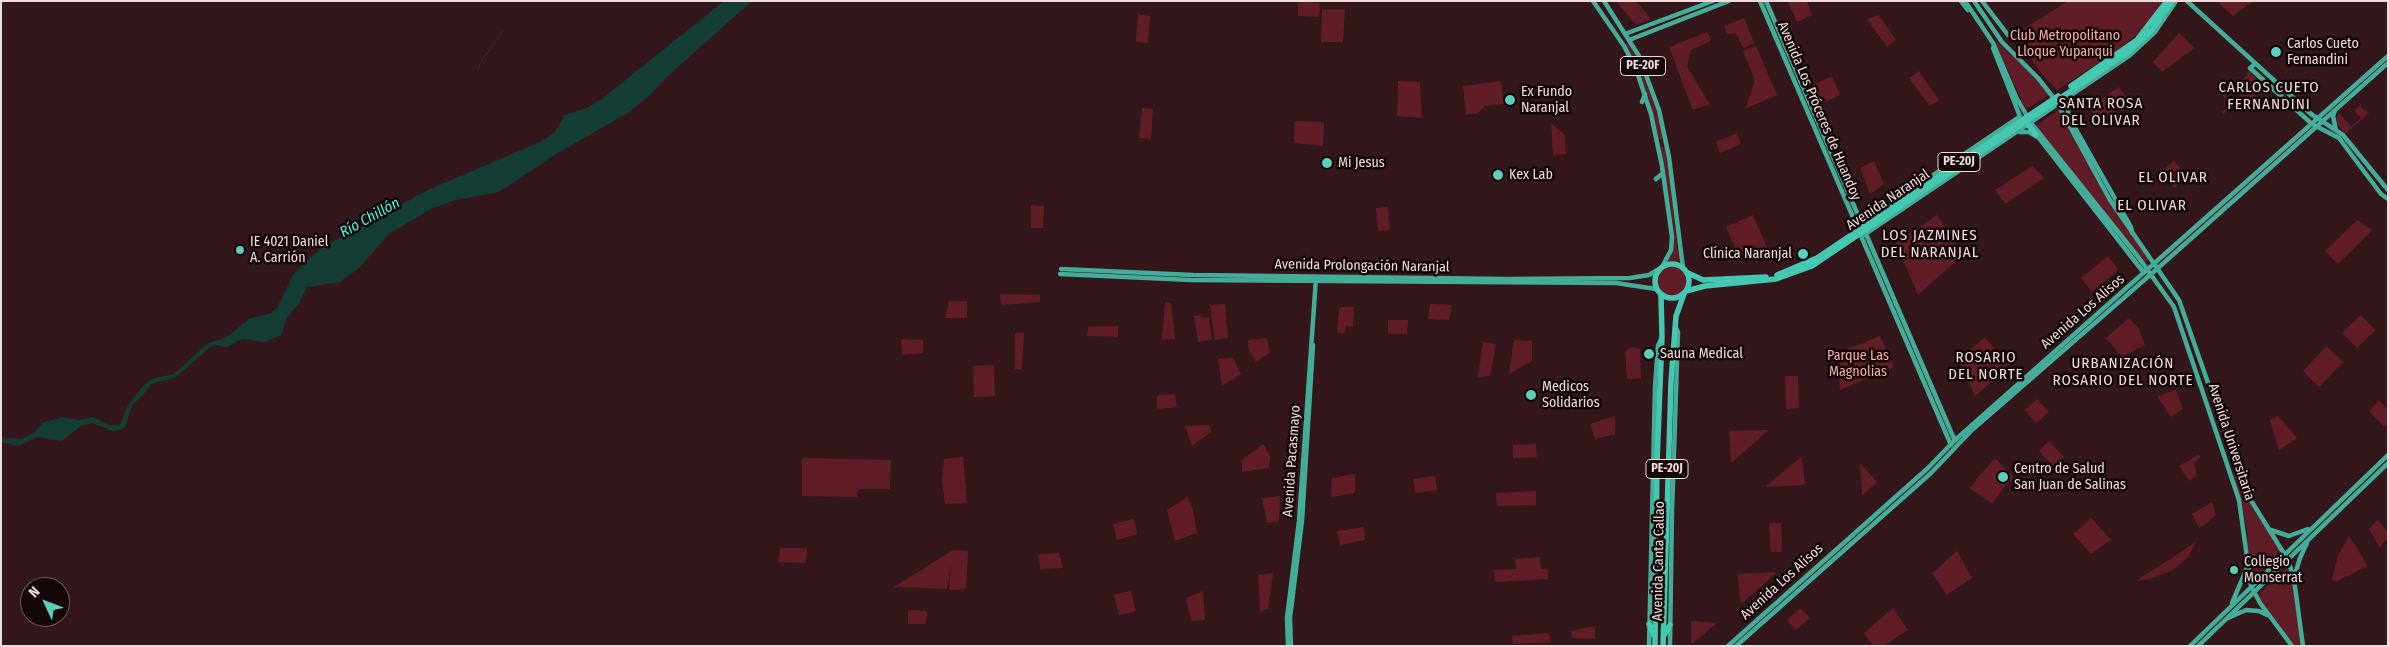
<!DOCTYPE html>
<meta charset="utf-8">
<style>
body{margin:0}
#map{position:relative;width:2389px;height:647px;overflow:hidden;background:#34171a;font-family:"Fira Sans Condensed",sans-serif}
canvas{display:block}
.frame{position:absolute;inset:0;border:2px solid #f1dcdd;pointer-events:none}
.north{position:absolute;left:20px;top:577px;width:50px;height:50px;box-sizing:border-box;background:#130708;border:1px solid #6c5c5d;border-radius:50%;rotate:313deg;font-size:14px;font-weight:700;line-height:20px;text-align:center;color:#f1dcdd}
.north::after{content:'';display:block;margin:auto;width:18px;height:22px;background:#5dceb9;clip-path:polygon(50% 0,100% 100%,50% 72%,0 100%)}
</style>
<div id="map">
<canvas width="2389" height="647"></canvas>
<div class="frame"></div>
<div class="north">N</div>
</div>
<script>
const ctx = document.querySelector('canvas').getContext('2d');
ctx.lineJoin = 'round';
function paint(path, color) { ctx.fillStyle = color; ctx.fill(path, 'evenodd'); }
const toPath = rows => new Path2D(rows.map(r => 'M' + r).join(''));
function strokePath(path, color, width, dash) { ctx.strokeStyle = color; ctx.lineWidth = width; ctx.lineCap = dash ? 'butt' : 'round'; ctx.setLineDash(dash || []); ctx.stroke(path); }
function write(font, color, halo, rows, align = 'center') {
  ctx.font = font + ' "Fira Sans Condensed",sans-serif'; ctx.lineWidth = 5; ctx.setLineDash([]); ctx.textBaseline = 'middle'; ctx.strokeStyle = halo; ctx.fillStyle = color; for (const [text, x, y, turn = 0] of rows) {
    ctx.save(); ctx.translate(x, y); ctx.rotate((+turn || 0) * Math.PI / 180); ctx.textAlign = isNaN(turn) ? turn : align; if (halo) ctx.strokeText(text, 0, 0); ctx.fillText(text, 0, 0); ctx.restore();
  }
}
paint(toPath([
 [1616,1,1636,1,1651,19,1636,25],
 [1807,1,1812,15,1797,22,1788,2],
 [2068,1,2163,1,2142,30,2124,46,2057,90,2041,73,2014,35],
 [2217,1,2253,1,2233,16],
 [1298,2,1320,3,1319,17,1298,16],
 [1322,9,1345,9,1343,42,1321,42],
 [1138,14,1150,16,1148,43,1136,42],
 [1879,15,1896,40,1887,47,1867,19],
 [1744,18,1754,43,1743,48,1736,33,1727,34,1724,26],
 [1707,32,1711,41,1691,50,1687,67,1710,104,1693,110,1669,47],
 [2179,33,2194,48,2162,72,2153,62],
 [1997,41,2036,79,2049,95,2026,110,1996,44],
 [1629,43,1642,69,1656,106,1664,138,1659,140,1649,100,1625,44],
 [1756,46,1777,95,1745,109,1754,84,1754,77,1743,51],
 [1919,71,1939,100,1936,103,1929,105,1909,78],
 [2249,71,2260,82,2251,90,2258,98,2249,106,2242,98,2244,96,2223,114,2222,112,2230,105,2220,92,2224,88,2222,91,2233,102,2249,88,2243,80],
 [1832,76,1840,95,1818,105,1810,86],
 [1398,81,1420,82,1422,118,1397,116],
 [1501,81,1504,104,1485,106,1478,113,1466,115,1463,86],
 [2119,87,2128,99,2100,126,2089,108],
 [2361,104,2361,107,2369,113,2345,134,2337,123,2337,116,2339,113,2351,127,2361,118,2354,110],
 [1142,108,1153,109,1151,139,1139,138],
 [2059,110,2107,199,2149,259,2144,264,2035,126],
 [1295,121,1324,122,1323,146,1294,143],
 [1551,123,1565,135,1566,154,1553,155],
 [2307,129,2309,131,2164,260,2162,257],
 [1737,133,1741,144,1720,153,1716,142],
 [1660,147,1666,147,1679,261,1667,261,1672,252],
 [1874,161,1884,184,1870,194,1860,168],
 [2174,161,2188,176,2174,188,2161,172],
 [2032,166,2044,178,2005,204,1995,190],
 [1031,205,1044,206,1043,228,1031,228],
 [1388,207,1390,230,1378,231,1376,208],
 [1753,215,1769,252,1735,256,1735,247,1726,227],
 [1937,215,1963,255,1918,295,1896,243],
 [2357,220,2372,230,2338,264,2325,251],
 [2108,256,2117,268,2117,271,2092,292,2081,278],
 '1655 281a16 16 0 1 1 32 0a16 16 0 1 1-32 0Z',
 [1000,294,1040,295,1040,302,1001,305],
 [949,301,967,301,967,318,945,318],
 [1165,302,1171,303,1175,339,1162,340],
 [1225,304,1228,338,1215,340,1210,305],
 [1430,304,1452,305,1449,320,1428,319],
 [1342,307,1354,307,1353,327,1346,326,1345,333,1337,333,1339,309],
 [1201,315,1201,318,1209,317,1212,340,1198,342,1194,316],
 [2361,315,2375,330,2357,348,2342,333],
 [2129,318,2139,329,2145,345,2122,357,2106,338],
 [1388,320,1408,320,1407,334,1388,334],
 [1118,326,1118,337,1087,336,1088,327],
 [1015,333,1024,333,1022,369,1015,369],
 [1880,336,1894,367,1840,390,1838,353],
 [1985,337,2009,366,1975,396,1959,359],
 [1267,338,1270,353,1256,362,1249,351,1248,340],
 [901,339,923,340,923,353,902,355],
 [1514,340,1532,341,1532,361,1509,374],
 [1483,342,1496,344,1490,376,1478,377],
 [2326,346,2343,362,2319,387,2303,371],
 [1632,347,1640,349,1641,378,1627,379,1625,351],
 [1233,358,1241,374,1222,386,1218,359],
 [994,365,995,396,974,397,973,366],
 [1785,376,1798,376,1799,408,1786,409],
 [2176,390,2183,409,2171,417,2157,396],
 [1175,394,1177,407,1157,409,1157,395],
 [2037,399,2049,412,2036,423,2025,410],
 [2379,401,2388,409,2388,423,2384,426,2369,411],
 [1615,416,1615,434,1595,439,1590,424],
 [2278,416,2297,438,2279,450,2270,420],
 [1209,425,1211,432,1192,446,1185,426],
 [1769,430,1731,463,1729,431],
 [2049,441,2064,457,2053,466,2039,451],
 [1263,444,1270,456,1269,468,1242,472,1242,460],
 [1536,444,1537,457,1513,458,1513,445],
 [2199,454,2200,458,2194,462,2197,476,2189,481,2179,466],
 [1802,456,1805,485,1767,487,1766,486],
 [963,457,967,503,945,504,942,481,944,459],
 [802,458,891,460,890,489,858,489,857,497,802,496],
 [1995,458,2014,478,2003,488,1993,504,1969,488],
 [1860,463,1877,482,1862,496],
 [2233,471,2236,472,2252,508,2282,550,2251,581,2248,569,2247,528],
 [1355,474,1355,493,1331,497,1332,478],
 [1435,476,1437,490,1415,493,1413,479],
 [1536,491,1536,505,1497,506,1496,493],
 [1280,496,1279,521,1267,523,1262,498],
 [1187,497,1193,509,1197,533,1175,541,1167,510],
 [2212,502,2216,516,2199,528,2192,514],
 [2091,518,2111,540,2091,554,2073,534],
 [1134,519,1137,534,1117,540,1113,524],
 [2377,520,2388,531,2388,541,2385,540,2380,548,2369,529],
 [1769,523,1781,523,1782,552,1771,552],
 [1364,527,1365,540,1340,545,1337,531],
 [2349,536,2368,566,2335,582,2332,579,2338,556],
 [2196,542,2188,557,2173,570,2150,579,2136,581],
 [780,548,807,548,806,563,778,562],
 [953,550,968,551,966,589,949,590,951,563,947,589,899,587,891,589],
 [1957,551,1972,578,1947,595,1932,573],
 [1059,553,1063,568,1040,569,1039,554],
 [1540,557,1541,569,1548,569,1548,579,1495,582,1494,570,1516,569,1515,559],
 [2289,565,2294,586,2302,646,2293,646,2257,596],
 [1774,572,1776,573,1743,602,1740,601,1738,574],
 [1273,573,1268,609,1260,611,1258,575],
 [1131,591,1136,611,1119,615,1114,595],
 [1203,591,1205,620,1191,621,1186,598],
 [1800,608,1810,618,1796,630,1787,620],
 [1893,608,1908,630,1883,646,1873,646,1864,633],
 [908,610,927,611,926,624,908,624],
 [1691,621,1717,623,1693,643,1691,643],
 [1595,626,1595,639,1572,638,1571,631],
 [1549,633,1550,642,1513,644,1512,636]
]), '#601d28');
paint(toPath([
 [724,1,752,1,670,74,648,97,626,114,558,153,499,192,455,200,431,209,389,234,359,268,340,282,307,287,299,304,287,317,281,335,264,342,243,339,226,347,216,345,209,348,176,377,151,384,143,395,132,405,125,427,120,430,112,431,92,423,81,426,62,441,37,437,18,446,1,442,1,438,22,439,35,432,42,423,62,417,78,420,93,417,109,425,120,425,127,407,144,385,152,379,174,374,207,344,227,337,249,319,271,313,277,308,294,273,321,248,430,189,540,142,555,132,565,115,587,108,603,98]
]), '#143d35');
strokePath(toPath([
 [479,69,480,63,503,31]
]), '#143d35', 1);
strokePath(toPath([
 [1593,1,1624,46,1636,69,1651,114,1662,166,1672,237,1671,250,1662,267],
 [1604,1,1639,56,1659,110,1669,157,1683,268],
 [1760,1,1951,445],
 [1766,1,1955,441],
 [1961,1,1968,10],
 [1965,1,1993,43,2016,97,2031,123,2139,258,2174,307,2239,500,2251,586,2260,603,2292,646],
 [1974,1,2002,42,2038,78,2056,101,2110,200,2179,300,2247,494,2288,560,2294,579,2303,646],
 [1982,1,2008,35],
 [2187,1,2311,114,2343,135,2388,190],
 [1625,34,1713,1],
 [1629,40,1729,1],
 [1993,48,2021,119],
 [2255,64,2250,68,2312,124,2339,138,2381,194,2388,199],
 [2071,96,2067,105,2069,117,2131,227,2132,233],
 [1642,102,1645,94],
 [2335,110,2333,116,2336,130],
 [2019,132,2029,132,2039,138,2144,273],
 [1656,179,1663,173],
 [1859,225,2019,117],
 [1864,235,2129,56,2155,32,2176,1],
 [1061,269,1193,275,1506,279,1630,278,1649,275,1659,269],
 [1060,274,1191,280,1616,283,1656,289],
 [2271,530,2289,536,2308,529],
 [2294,578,2300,558,2307,543],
 [2232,603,2247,568],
 [2228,618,2246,610,2259,611,2267,615],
 [1288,646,1287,618,1299,521,1316,278],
 [1291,646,1290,618,1302,521,1313,345],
 [1649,646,1655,386,1658,346,1661,339],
 [1670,646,1672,512,1678,332,1676,328],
 [1728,646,1928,468,1954,441,2388,56],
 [1736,646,1931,473,1972,430,2158,268,2388,63],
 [2190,646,2388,455],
 [2198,646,2388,463]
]), '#43ad9a', 4.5);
strokePath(toPath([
 [2071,86,2137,40,2167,1],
 [2026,119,2026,122,2036,135],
 '1655 281a17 17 0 1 1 34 0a17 17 0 1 1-34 0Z',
 [1688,273,1703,280,1766,277],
 [1777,275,1817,258,2058,96],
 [1686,291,1705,286,1776,279,1812,266,2127,53,2152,30,2172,1],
 [1649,624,1654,636],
 [1665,634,1670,625],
 [1655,646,1657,462,1662,336,1661,296],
 [1663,646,1671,382,1676,316,1684,294]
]), '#44c8b2', 5.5);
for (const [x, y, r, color] of [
 [2276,52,6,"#5dceb9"],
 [1510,100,6,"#5dceb9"],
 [1327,163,6,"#5dceb9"],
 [1498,175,6,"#5dceb9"],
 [240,250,5,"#5dceb9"],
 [1803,254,6,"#5dceb9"],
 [1649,354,6,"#5dceb9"],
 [1531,395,6,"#5dceb9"],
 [2003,477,6,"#5dceb9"],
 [2234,570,5,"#5dceb9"]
]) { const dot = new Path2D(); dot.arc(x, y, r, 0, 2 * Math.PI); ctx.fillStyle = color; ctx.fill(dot); strokePath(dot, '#130708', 2); }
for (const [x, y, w] of [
 [1643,66,45],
 [1959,162,42],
 [1667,469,42]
]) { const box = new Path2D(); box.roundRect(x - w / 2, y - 9.5, w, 19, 4); ctx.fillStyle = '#130708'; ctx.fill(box); strokePath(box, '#f1dcdd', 1); }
write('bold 12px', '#f1dcdd', null, [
 ["PE-20F",1643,66],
 ["PE-20J",1959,162],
 ["PE-20J",1667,469]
]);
write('14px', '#f7acb1', '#130708', [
 ["Club Metropolitano",2065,36],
 ["Lloque Yupanqui",2065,52],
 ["Parque Las",1858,356],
 ["Magnolias",1858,372]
]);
write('14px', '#f1dcdd', '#130708', [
 ["Carlos Cueto",2287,44],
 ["Fernandini",2287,60],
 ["Ex Fundo",1521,92],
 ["Naranjal",1521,108],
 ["Mi Jesus",1338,163],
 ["Kex Lab",1509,175],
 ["IE 4021 Daniel",250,242],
 ["A. Carrión",250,258],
 ["Clínica Naranjal",1792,254,"right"],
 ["Sauna Medical",1660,354],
 ["Medicos",1542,387],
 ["Solidarios",1542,403],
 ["Centro de Salud",2014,469],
 ["San Juan de Salinas",2014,485],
 ["Collegio",2244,562],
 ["Monserrat",2244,578]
], 'left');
write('14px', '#f1dcdd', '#130708', [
 ["Avenida Los Próceres de Huandoy",1819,111,67],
 ["Avenida Naranjal",1888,200,-34],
 ["Avenida Prolongación Naranjal",1362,266,1],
 ["Avenida Los Alisos",2083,312,-41],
 ["Avenida Universitaria",2231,442,72],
 ["Avenida Pacasmayo",1292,461,-86],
 ["Avenida Canta Callao",1659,561,-89],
 ["Avenida Los Alisos",1782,582,-42]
]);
ctx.letterSpacing = '1px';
write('15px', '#f1dcdd', '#130708', [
 ["CARLOS CUETO",2269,88],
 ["FERNANDINI",2269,105],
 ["SANTA ROSA",2101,104],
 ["DEL OLIVAR",2101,121],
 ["EL OLIVAR",2173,178],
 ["EL OLIVAR",2152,206],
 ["LOS JAZMINES",1930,236],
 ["DEL NARANJAL",1930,253],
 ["ROSARIO",1986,358],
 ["DEL NORTE",1986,375],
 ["URBANIZACIÓN",2123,364],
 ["ROSARIO DEL NORTE",2123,381]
]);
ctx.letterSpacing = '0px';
write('italic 15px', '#3ef7db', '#130708', [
 ["Río Chillón",370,218,-29]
]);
</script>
